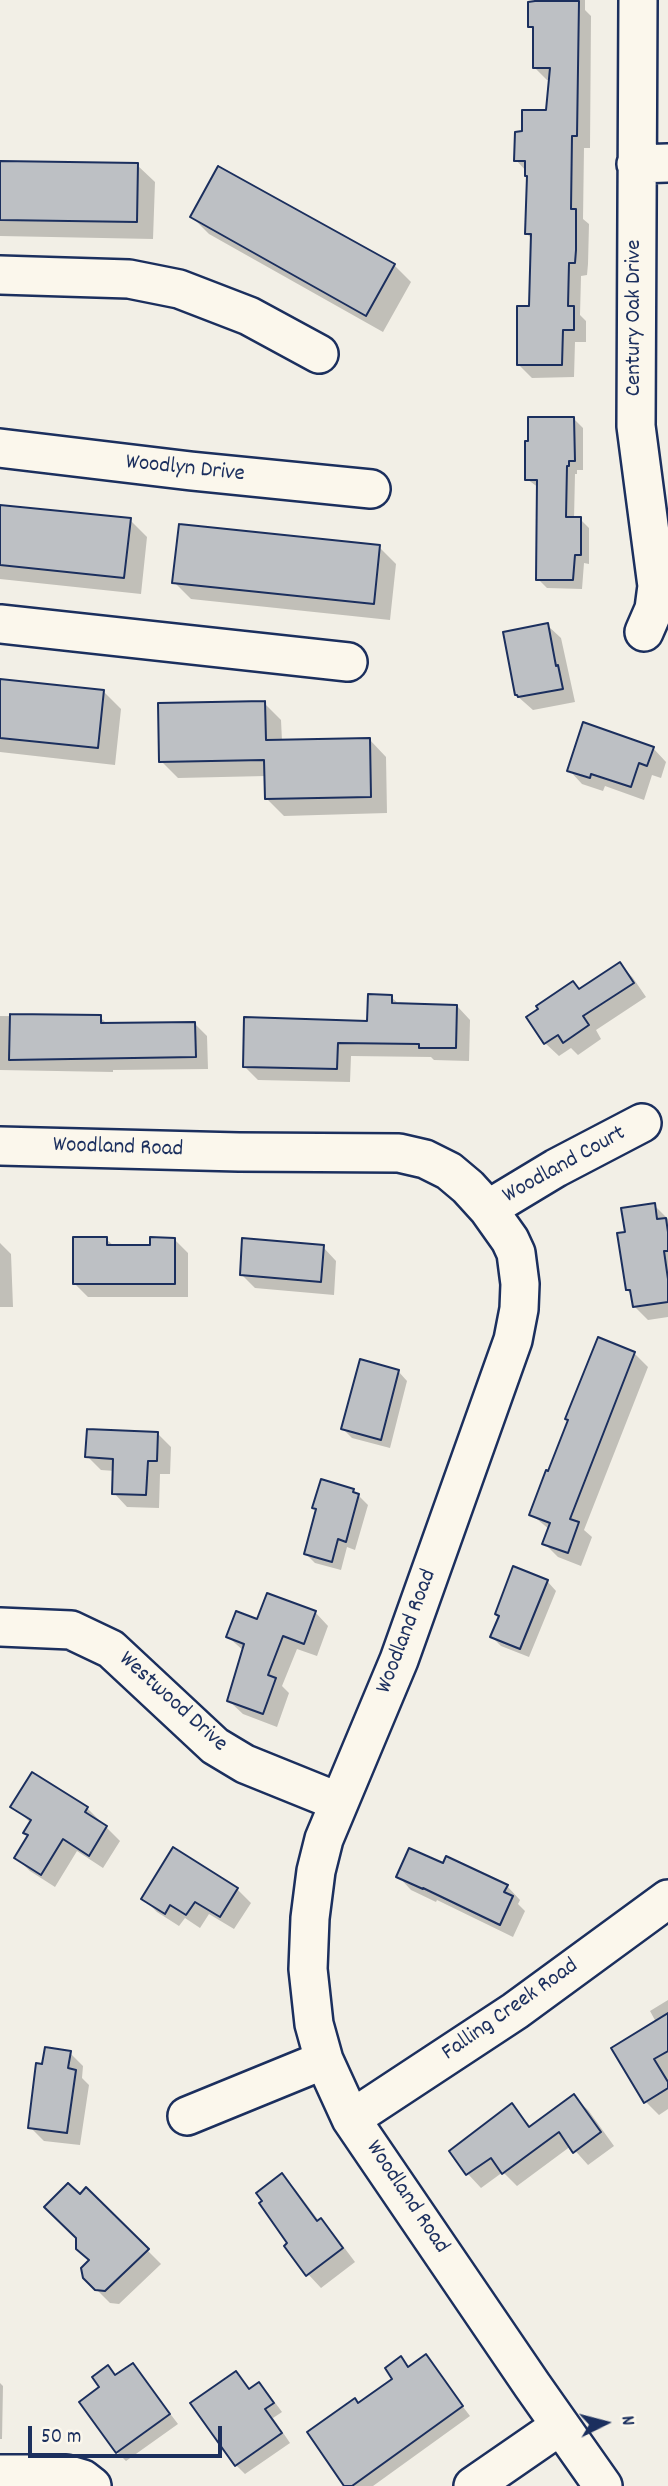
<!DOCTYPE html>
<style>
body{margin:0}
#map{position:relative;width:668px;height:2486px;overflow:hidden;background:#f2efe6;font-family:Dekko,sans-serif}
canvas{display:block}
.north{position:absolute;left:570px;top:2388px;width:70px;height:70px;-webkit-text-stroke:5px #fbf7ec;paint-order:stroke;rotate:84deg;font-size:19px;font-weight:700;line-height:28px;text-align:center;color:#1b2f5e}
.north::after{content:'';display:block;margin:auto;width:24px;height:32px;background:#1b2f5e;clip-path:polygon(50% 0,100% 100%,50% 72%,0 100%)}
.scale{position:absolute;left:28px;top:2426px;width:194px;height:32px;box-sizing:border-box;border:4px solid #1b2f5e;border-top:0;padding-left:9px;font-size:21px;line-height:24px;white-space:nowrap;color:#1b2f5e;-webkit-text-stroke:5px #fbf7ec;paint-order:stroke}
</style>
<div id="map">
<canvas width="668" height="2486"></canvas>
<div class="north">N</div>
<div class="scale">50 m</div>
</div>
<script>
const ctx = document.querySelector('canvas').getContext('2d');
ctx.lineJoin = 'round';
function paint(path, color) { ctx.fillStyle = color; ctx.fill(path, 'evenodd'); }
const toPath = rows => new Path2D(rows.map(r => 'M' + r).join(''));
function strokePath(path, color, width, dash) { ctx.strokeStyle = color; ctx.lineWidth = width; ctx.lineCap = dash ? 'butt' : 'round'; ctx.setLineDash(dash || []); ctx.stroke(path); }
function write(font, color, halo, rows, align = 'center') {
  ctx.font = font + ' Dekko,sans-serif'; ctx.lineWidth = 7; ctx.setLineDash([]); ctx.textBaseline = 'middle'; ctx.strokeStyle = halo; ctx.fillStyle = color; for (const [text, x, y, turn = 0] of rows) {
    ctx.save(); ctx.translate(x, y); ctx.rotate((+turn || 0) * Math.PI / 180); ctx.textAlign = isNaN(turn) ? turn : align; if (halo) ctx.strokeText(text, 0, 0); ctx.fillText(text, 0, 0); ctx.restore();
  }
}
paint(toPath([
 [534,0,585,0,585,10,591,16,590,148,584,148,583,219,589,224,588,264,587,275,581,276,580,315,586,321,586,342,575,342,574,377,532,378,519,365,531,308,532,239,527,234,527,172,516,160,547,112,551,80,547,80,534,67,534,31,530,26],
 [0,162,137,165,155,182,153,239,0,236],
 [192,217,394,265,411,282,383,332,209,234],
 [574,419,583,428,583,470,577,470,577,474,575,474,574,519,580,519,589,528,589,564,584,563,582,589,547,588,538,579,539,488,527,479],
 [0,506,130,520,147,537,141,594,0,579],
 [379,547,396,564,390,620,191,599,174,582],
 [547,625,561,638,575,702,533,710,516,695],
 [0,680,103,691,121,709,115,765,0,752],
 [264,703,281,720,282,741,369,739,386,757,387,813,284,816,266,798,266,776,178,778,161,761],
 [653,748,666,762,661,778,652,775,644,800,605,786,603,791,582,784,569,770],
 [620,964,633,978,646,997,596,1030,601,1039,578,1055,571,1048,559,1056,545,1043,580,991],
 [391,997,400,1005,457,1006,470,1020,469,1061,434,1060,431,1057,351,1056,350,1082,258,1080,244,1066,369,1022],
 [0,1016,100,1017,108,1025,195,1024,207,1036,208,1069,113,1070,113,1072,0,1070],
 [654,1205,668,1219,668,1317,648,1320,634,1306,632,1295,627,1290],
 [106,1239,114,1246,151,1247,174,1239,188,1253,188,1297,88,1297,74,1283],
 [0,1243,11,1254,13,1307,0,1307],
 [323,1247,336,1261,334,1295,255,1288,242,1275],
 [634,1353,648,1367,584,1530,592,1537,581,1566,558,1557,544,1543,550,1530,531,1514],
 [398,1371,407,1381,390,1448,352,1438,343,1429],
 [158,1434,171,1447,170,1474,160,1474,159,1508,127,1507,114,1493,115,1471,101,1470,87,1456],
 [353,1490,368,1505,355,1550,347,1547,341,1570,315,1563,306,1554,317,1511,314,1508],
 [547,1581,556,1591,529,1657,501,1646,492,1637],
 [315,1612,328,1626,317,1656,297,1649,282,1686,289,1693,277,1727,243,1714,229,1701,244,1651,228,1637,258,1621],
 [12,1806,87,1808,120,1841,103,1868,77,1851,55,1887,30,1871,16,1858,29,1836,31,1823],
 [174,1850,237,1889,251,1903,234,1929,209,1914,200,1928,185,1918,179,1926,157,1912,143,1898],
 [444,1866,507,1886,520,1900,518,1904,525,1911,513,1937,437,1900,436,1902,411,1890,398,1876],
 [668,2000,668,2109,659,2115,645,2101,656,2022,650,2011],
 [70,2053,83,2066,82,2078,89,2085,80,2145,44,2141,30,2127,44,2066],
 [574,2097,588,2110,614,2146,588,2165,571,2146,517,2186,503,2172,481,2188,468,2174,452,2152,512,2106,532,2128],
 [282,2176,295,2189,319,2221,321,2220,334,2234,355,2262,321,2288,308,2274,290,2244],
 [87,2190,161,2264,119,2304,110,2303,84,2277,91,2261,80,2197],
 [425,2357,470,2416,373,2486,346,2486,359,2405,395,2379,400,2359,410,2368],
 [133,2365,178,2424,126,2461,117,2452,101,2388,108,2367,117,2377],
 [236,2373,251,2390,259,2384,268,2393,282,2412,273,2418,290,2443,245,2474,236,2465],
 [0,2383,3,2386,2,2439,0,2439]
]), '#0003');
const building = toPath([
 [535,1,579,1,577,136,572,136,571,209,576,209,576,250,575,263,569,263,568,306,574,306,574,330,563,330,562,365,517,365,517,306,529,306,531,234,525,234,527,176,525,176,525,161,514,161,515,132,522,131,522,110,546,110,550,68,533,68,533,27,528,27,528,2,535,1],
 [0,161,138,163,137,222,0,220,0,161],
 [218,166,395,264,366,316,190,217,218,166],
 [528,417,574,417,575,461,569,461,569,466,567,466,566,517,581,517,581,555,575,555,573,580,536,580,537,480,525,480,525,441,528,441,528,417],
 [0,505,131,518,124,578,0,565,0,505],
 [179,524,380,545,374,604,172,583,179,524],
 [548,623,556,666,558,665,563,689,518,697,517,695,515,695,503,632,548,623],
 [0,679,104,690,98,748,0,738,0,679],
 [265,701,266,740,370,738,371,797,265,799,264,760,159,762,158,703,265,701],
 [583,722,654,747,647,766,639,763,631,787,591,774,590,778,567,771,583,722],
 [620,962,634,983,583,1016,589,1025,563,1043,558,1035,544,1044,526,1017,538,1009,536,1006,573,981,579,989,620,962],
 [368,994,392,995,392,1003,457,1005,456,1048,419,1048,419,1044,338,1043,337,1069,243,1067,244,1017,367,1021,368,994],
 [10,1014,101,1015,101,1023,195,1022,196,1057,9,1060,10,1014],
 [655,1203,657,1219,666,1218,668,1232,668,1251,664,1251,668,1279,668,1302,633,1307,630,1290,626,1290,617,1233,625,1232,621,1208,655,1203],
 [73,1237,107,1237,107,1245,150,1245,150,1237,175,1238,175,1284,73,1284,73,1237],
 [242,1238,324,1245,321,1282,240,1275,242,1238],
 [598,1337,635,1352,570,1519,579,1522,568,1553,542,1544,550,1523,529,1515,546,1470,548,1471,568,1420,565,1419,598,1337],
 [360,1359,399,1370,381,1440,341,1429,360,1359],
 [87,1429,158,1432,157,1461,148,1461,146,1495,112,1494,113,1459,85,1457,87,1429],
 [321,1479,354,1489,353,1492,359,1494,346,1542,338,1539,332,1562,304,1554,316,1509,312,1508,321,1479],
 [513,1566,548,1580,520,1649,490,1637,499,1616,495,1614,513,1566],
 [267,1593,316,1611,304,1644,283,1636,268,1675,276,1678,263,1714,227,1701,244,1644,226,1637,236,1611,257,1619,267,1593],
 [32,1772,88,1807,85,1812,107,1826,89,1856,63,1839,41,1875,14,1858,28,1835,23,1833,31,1820,10,1807,32,1772],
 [173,1847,238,1888,220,1917,195,1902,186,1915,170,1905,165,1914,141,1899,173,1847],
 [409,1848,443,1863,446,1856,508,1885,504,1892,513,1896,500,1925,423,1888,423,1889,396,1877,409,1848],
 [668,2013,668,2051,654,2059,668,2082,668,2088,644,2103,611,2048,668,2013],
 [45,2047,71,2051,68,2068,76,2070,67,2133,28,2128,36,2063,42,2064,45,2047],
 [574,2094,601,2132,573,2153,559,2132,502,2174,491,2158,466,2175,449,2151,512,2103,529,2127,574,2094],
 [282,2173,317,2221,321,2218,343,2248,306,2276,284,2246,287,2243,259,2203,262,2201,256,2193,282,2173],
 [68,2183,80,2194,86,2187,149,2249,105,2291,95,2290,83,2278,81,2268,89,2260,76,2249,76,2238,44,2207,68,2183],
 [426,2354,463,2406,352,2486,344,2486,307,2432,355,2398,358,2403,392,2379,385,2368,401,2356,408,2367,426,2354],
 [133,2363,170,2414,116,2453,79,2402,99,2387,92,2377,108,2365,115,2375,133,2363],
 [236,2371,249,2389,259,2382,274,2403,265,2409,282,2433,235,2466,190,2403,236,2371]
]);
paint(building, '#bdc0c4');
strokePath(building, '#1b2f5e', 2);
const minor = toPath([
 [638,0,636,426,657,586,654,609,644,632],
 [636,164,668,163],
 [0,275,129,279,179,289,249,316,319,354],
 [0,448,191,471,371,489],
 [0,624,348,662],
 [0,1146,239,1152,399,1153,425,1159,449,1171,468,1187,488,1209,510,1240,516,1253,520,1284,519,1309,513,1340,399,1660,324,1839,316,1871,310,1918,308,1969,314,2024,324,2060,351,2119,532,2385,603,2486],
 [488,1209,556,1168,642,1123],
 [0,1627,71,1630,111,1649,215,1746,245,1764,339,1802],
 [187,2116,324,2060],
 [351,2119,515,2011,668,1899],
 [0,2474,66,2474,83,2479,92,2486],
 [473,2486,560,2426]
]);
strokePath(minor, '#1b2f5e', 42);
strokePath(minor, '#fbf7ec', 37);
write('23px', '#1b2f5e', '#fbf7ec', [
 ["Century Oak Drive",636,318,-90],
 ["Woodlyn Drive",185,470,6],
 ["Woodland Road",118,1149,2],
 ["Woodland Court",565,1166,-29],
 ["Woodland Road",408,1632,-69],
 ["Westwood Drive",172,1703,42],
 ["Falling Creek Road",511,2011,-35],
 ["Woodland Road",406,2198,56]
]);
</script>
